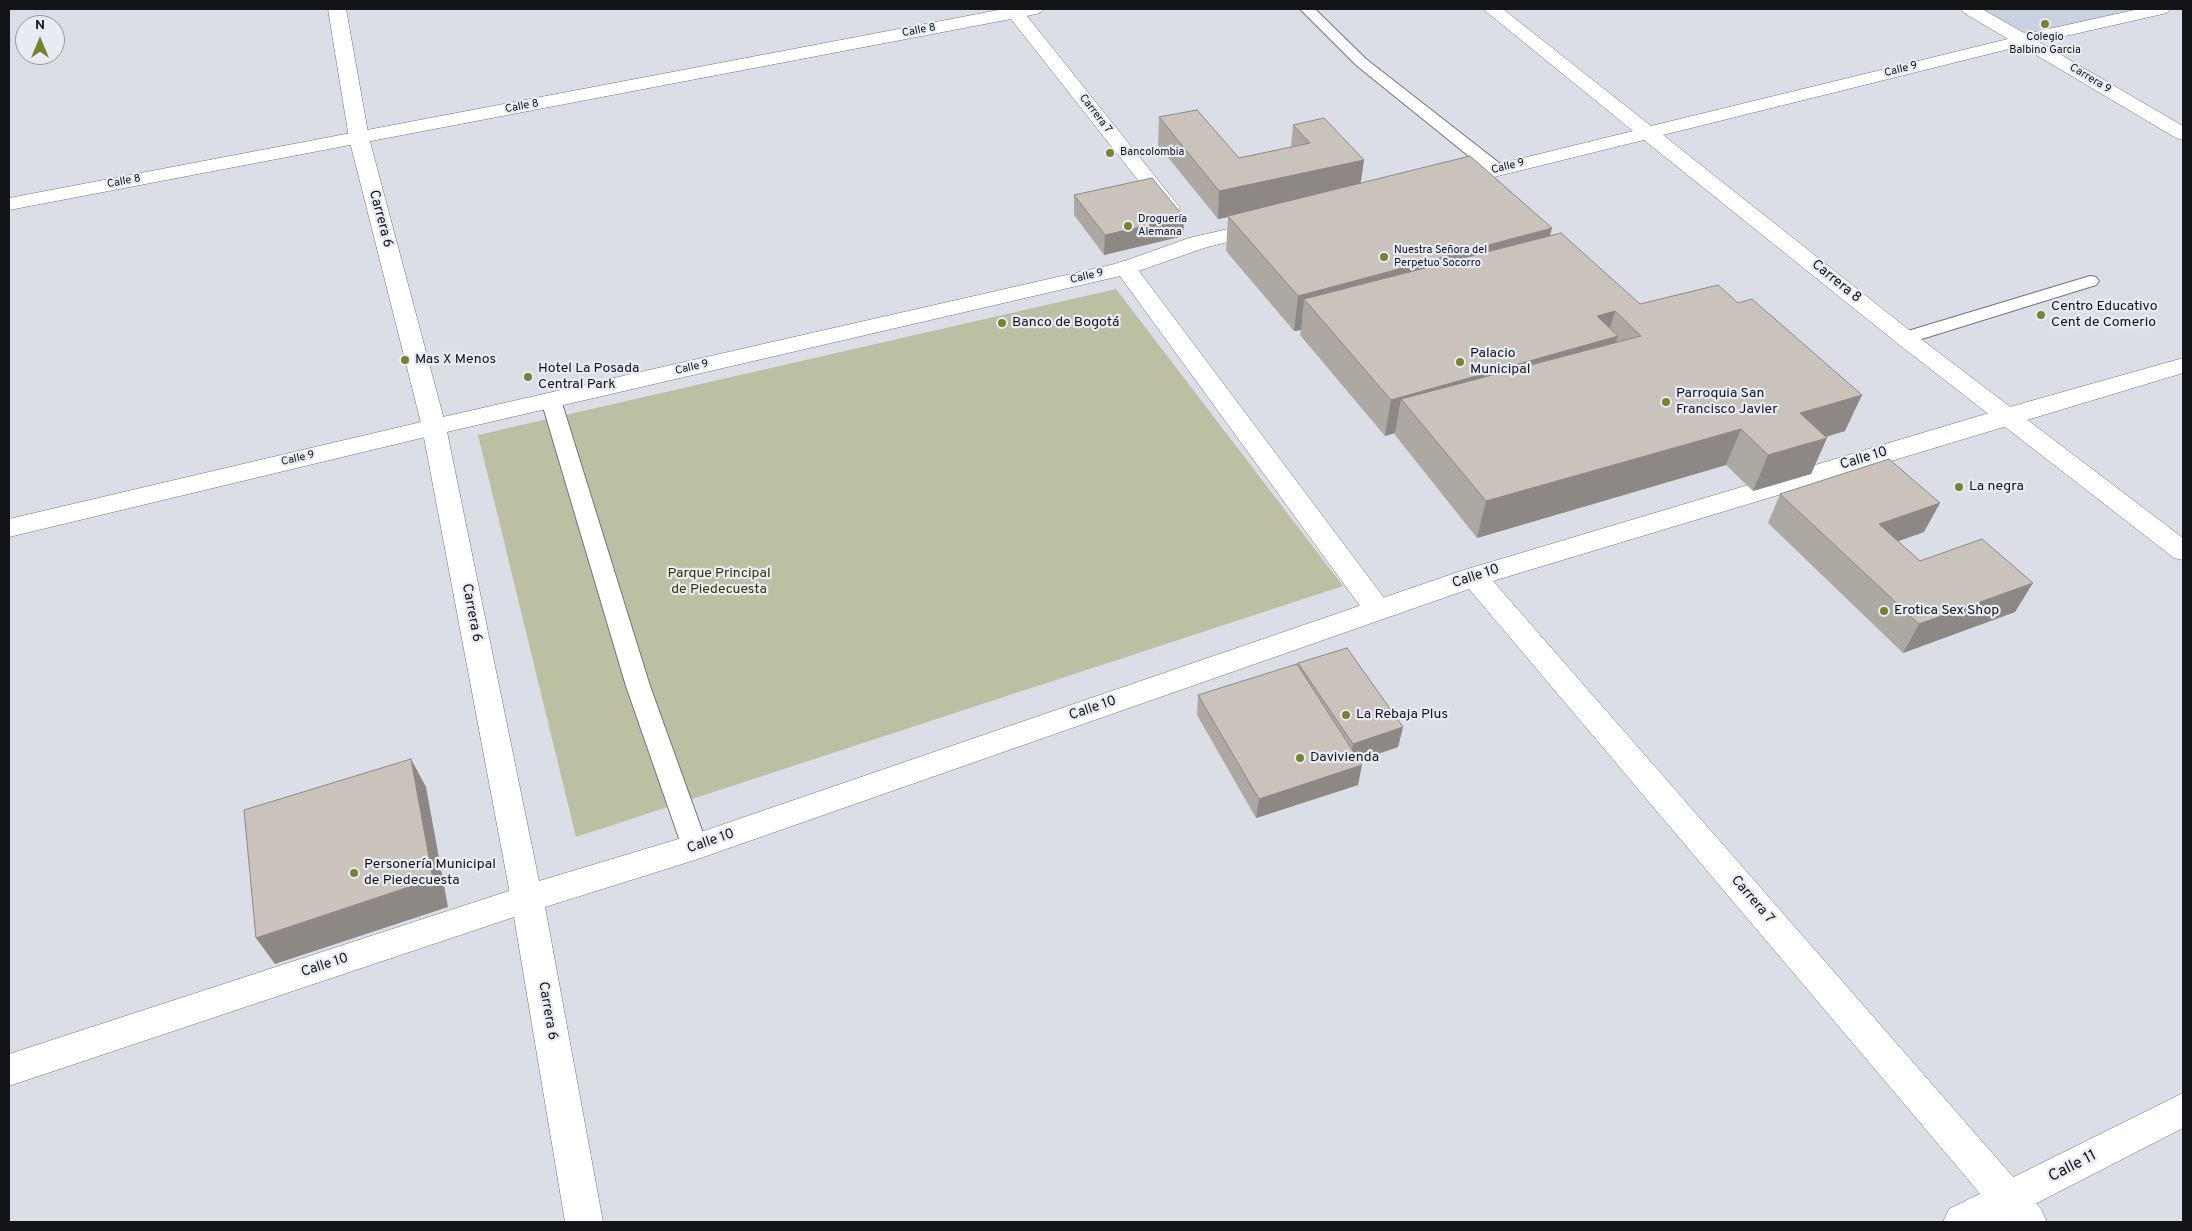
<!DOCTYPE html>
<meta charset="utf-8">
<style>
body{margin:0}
#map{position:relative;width:2192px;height:1231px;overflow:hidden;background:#dbdee7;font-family:Overpass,sans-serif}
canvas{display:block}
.frame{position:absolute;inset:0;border:10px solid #131417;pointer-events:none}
.north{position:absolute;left:15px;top:15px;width:50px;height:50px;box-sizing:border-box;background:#e8ebf4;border:1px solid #93959c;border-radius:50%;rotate:0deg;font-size:14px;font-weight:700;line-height:20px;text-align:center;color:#131417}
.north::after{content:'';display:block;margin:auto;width:18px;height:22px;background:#778330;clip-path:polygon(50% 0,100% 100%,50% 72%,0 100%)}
</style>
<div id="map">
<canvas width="2192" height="1231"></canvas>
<div class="frame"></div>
<div class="north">N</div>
</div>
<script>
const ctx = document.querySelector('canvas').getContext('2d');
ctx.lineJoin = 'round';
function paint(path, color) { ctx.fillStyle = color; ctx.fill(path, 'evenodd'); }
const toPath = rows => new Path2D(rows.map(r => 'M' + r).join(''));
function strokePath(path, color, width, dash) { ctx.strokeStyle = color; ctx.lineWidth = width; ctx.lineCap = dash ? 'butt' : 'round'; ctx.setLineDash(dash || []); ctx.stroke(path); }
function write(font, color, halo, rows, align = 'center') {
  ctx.font = font + ' Overpass,sans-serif'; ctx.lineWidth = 4.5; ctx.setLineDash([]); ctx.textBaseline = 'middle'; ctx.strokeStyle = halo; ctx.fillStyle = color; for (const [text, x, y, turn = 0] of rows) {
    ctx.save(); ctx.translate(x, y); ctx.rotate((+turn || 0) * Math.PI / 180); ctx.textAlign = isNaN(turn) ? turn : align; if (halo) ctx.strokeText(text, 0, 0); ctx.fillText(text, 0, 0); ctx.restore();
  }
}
paint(toPath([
 [1970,9,2161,9,2024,40]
]), '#cad1e0');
paint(toPath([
 [1116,289,1343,586,576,837,478,435]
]), '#bdbfa3');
const service = toPath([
 [1300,9,1315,9,1366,59,1503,166,1505,170,1503,174,1491,174,1356,65,1300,9],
 [2090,276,2096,277,2099,281,2096,285,1912,342,1905,344,1898,342,1896,338,1898,334,2090,276],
 [551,394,558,396,561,400,650,686,708,847,704,855,695,858,686,855,682,847,626,686,541,400,544,396,551,394]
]);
const pedestrian = toPath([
 [1125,261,1133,263,1388,603,1392,610,1388,617,1378,620,1368,617,1114,268,1117,263,1125,261]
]);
const minor = toPath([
 [1004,9,1043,9,1040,13,1027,16,1177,204,1180,208,1177,212,1170,214,1163,212,1011,19,9,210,9,198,1004,9],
 [1483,9,1503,9,1651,126,2008,39,1964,13,1961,9,1982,9,2026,34,2139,9,2170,9,2167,13,2039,42,2183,126,2183,140,2176,138,2021,46,1663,135,1913,333,2183,538,2183,560,2174,558,1897,343,1644,140,1453,187,1446,185,1443,181,1446,177,1633,131,1483,9],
 [1263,221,1270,223,1274,227,1270,231,1204,248,1133,273,434,435,9,537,9,519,434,419,1119,263,1189,238,1263,221],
 [527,885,538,889,543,899,538,909,9,1086,9,1054,527,885],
 [2183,1093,2183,1128,2000,1222,1943,1222,1949,1209,2183,1093]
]);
const tertiary = toPath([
 [328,9,346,9,369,138,446,427,539,881,695,834,1464,570,1999,410,2183,358,2183,373,1493,581,2041,1209,2047,1222,2004,1222,1469,589,695,860,545,907,603,1222,565,1222,511,899,422,427,349,138,328,9]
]);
strokePath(service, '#71747c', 2);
strokePath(pedestrian, '#71747c', 1);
strokePath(minor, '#71747c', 1);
strokePath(tertiary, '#71747c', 1);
paint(service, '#fff');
paint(pedestrian, '#fff');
paint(minor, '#fff');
paint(tertiary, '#fff');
paint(toPath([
 [1159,117,1239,158,1291,147,1293,125,1364,160,1360,183,1550,236,1640,304,1845,431,1826,437,1811,474,1753,491,1726,465,1477,538,1395,435,1395,433,1385,436,1300,335,1301,330,1294,331,1226,251,1228,217,1218,219,1158,145],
 [1074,195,1184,217,1183,236,1104,255,1074,215],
 [1780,494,1924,532,1898,541,1920,561,2015,612,1903,653,1768,523],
 [1298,663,1403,727,1398,747,1359,760,1358,785,1256,818,1197,715,1198,695,1298,666]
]), '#aea8a2');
paint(toPath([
 [1364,160,1360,188,1228,216,1228,217,1218,219,1219,191],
 [1184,217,1183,236,1104,255,1105,235],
 [1552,228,1543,264,1304,299,1301,330,1294,331,1298,296],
 [1615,311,1607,340,1618,336,1607,373,1401,399,1395,433,1385,436,1391,400,1597,316],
 [1862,395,1845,431,1784,449,1800,413],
 [1741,429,1726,465,1477,538,1486,501],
 [1827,438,1811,474,1753,491,1768,455],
 [1940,503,1924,532,1865,553,1879,524],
 [2033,583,2015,612,1903,653,1919,624],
 [1403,727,1398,747,1349,764,1353,744],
 [411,759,426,787,448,907,275,964,256,938],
 [1362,765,1358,785,1256,818,1259,799]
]), '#8d8884');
const building = toPath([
 [1197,110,1239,158,1310,143,1293,125,1324,118,1364,160,1219,191,1159,117,1197,110],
 [1470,156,1552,228,1298,296,1228,216,1470,156],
 [1152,178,1184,217,1105,235,1074,195,1152,178],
 [1561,233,1640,304,1718,285,1738,303,1752,299,1862,395,1800,413,1827,438,1768,455,1741,429,1486,501,1401,399,1641,336,1615,311,1597,316,1618,336,1391,400,1304,299,1561,233],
 [1889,459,1940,503,1879,524,1920,561,1982,539,2033,583,1919,624,1780,494,1889,459],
 [1347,648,1403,727,1353,744,1298,663,1347,648],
 [1297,664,1362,765,1259,799,1198,695,1297,664],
 [411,759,433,879,256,938,244,810,411,759]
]);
paint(building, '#cac3bc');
strokePath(building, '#8d8884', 1);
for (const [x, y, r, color] of [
 [2045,24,5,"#778330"],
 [1110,153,5,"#778330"],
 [1128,226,5,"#778330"],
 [1384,257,5,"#778330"],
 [2041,315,5,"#778330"],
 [1002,323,5,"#778330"],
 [405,360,5,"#778330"],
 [1460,362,5,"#778330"],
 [528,377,5,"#778330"],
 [1666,402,5,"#778330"],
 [1959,487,5,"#778330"],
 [1884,611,5,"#778330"],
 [1346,715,5,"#778330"],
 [1300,758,5,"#778330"],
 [354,873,5,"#778330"]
]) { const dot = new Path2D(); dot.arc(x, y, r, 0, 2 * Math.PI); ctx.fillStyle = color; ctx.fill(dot); strokePath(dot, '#e8ebf4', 2); }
write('11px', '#131417', '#e8ebf4', [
 ["Calle 8",919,31,-11],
 ["Calle 9",1901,70,-14],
 ["Carrera 9",2090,79,31],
 ["Calle 8",522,107,-11],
 ["Carrera 7",1095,114,52],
 ["Calle 9",1508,167,-14],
 ["Calle 8",124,182,-11],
 ["Calle 9",1087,277,-13],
 ["Calle 9",692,368,-13],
 ["Calle 9",298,459,-13]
]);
write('11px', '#131417', '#e8ebf4', [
 ["Colegio",2045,38,"center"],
 ["Balbino Garcia",2045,51,"center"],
 ["Bancolombia",1120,153],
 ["Droguería",1138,220],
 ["Alemana",1138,233],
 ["Nuestra Señora del",1394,251],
 ["Perpetuo Socorro",1394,264]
], 'left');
write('14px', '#131417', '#e8ebf4', [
 ["Carrera 6",380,219,75],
 ["Carrera 8",1836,282,39],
 ["Calle 10",1864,459,-17],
 ["Calle 10",1476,577,-18],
 ["Carrera 6",471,613,79],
 ["Calle 10",1093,709,-19],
 ["Calle 10",711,842,-19],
 ["Carrera 7",1752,900,49],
 ["Calle 10",325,966,-18],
 ["Carrera 6",547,1011,80]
]);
write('14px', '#131417', '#e8ebf4', [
 ["Centro Educativo",2051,307],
 ["Cent de Comerio",2051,323],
 ["Banco de Bogotá",1012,323],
 ["Palacio",1470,354],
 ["Municipal",1470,370],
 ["Mas X Menos",415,360],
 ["Hotel La Posada",538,369],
 ["Central Park",538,385],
 ["Parroquia San",1676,394],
 ["Francisco Javier",1676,410],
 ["La negra",1969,487],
 ["Erotica Sex Shop",1894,611],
 ["La Rebaja Plus",1356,715],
 ["Davivienda",1310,758],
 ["Personería Municipal",364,865],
 ["de Piedecuesta",364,881]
], 'left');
write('14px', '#353600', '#e8ebf4', [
 ["Parque Principal",719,574],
 ["de Piedecuesta",719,590]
]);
write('16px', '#131417', '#e8ebf4', [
 ["Calle 11",2073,1167,-27]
]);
</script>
